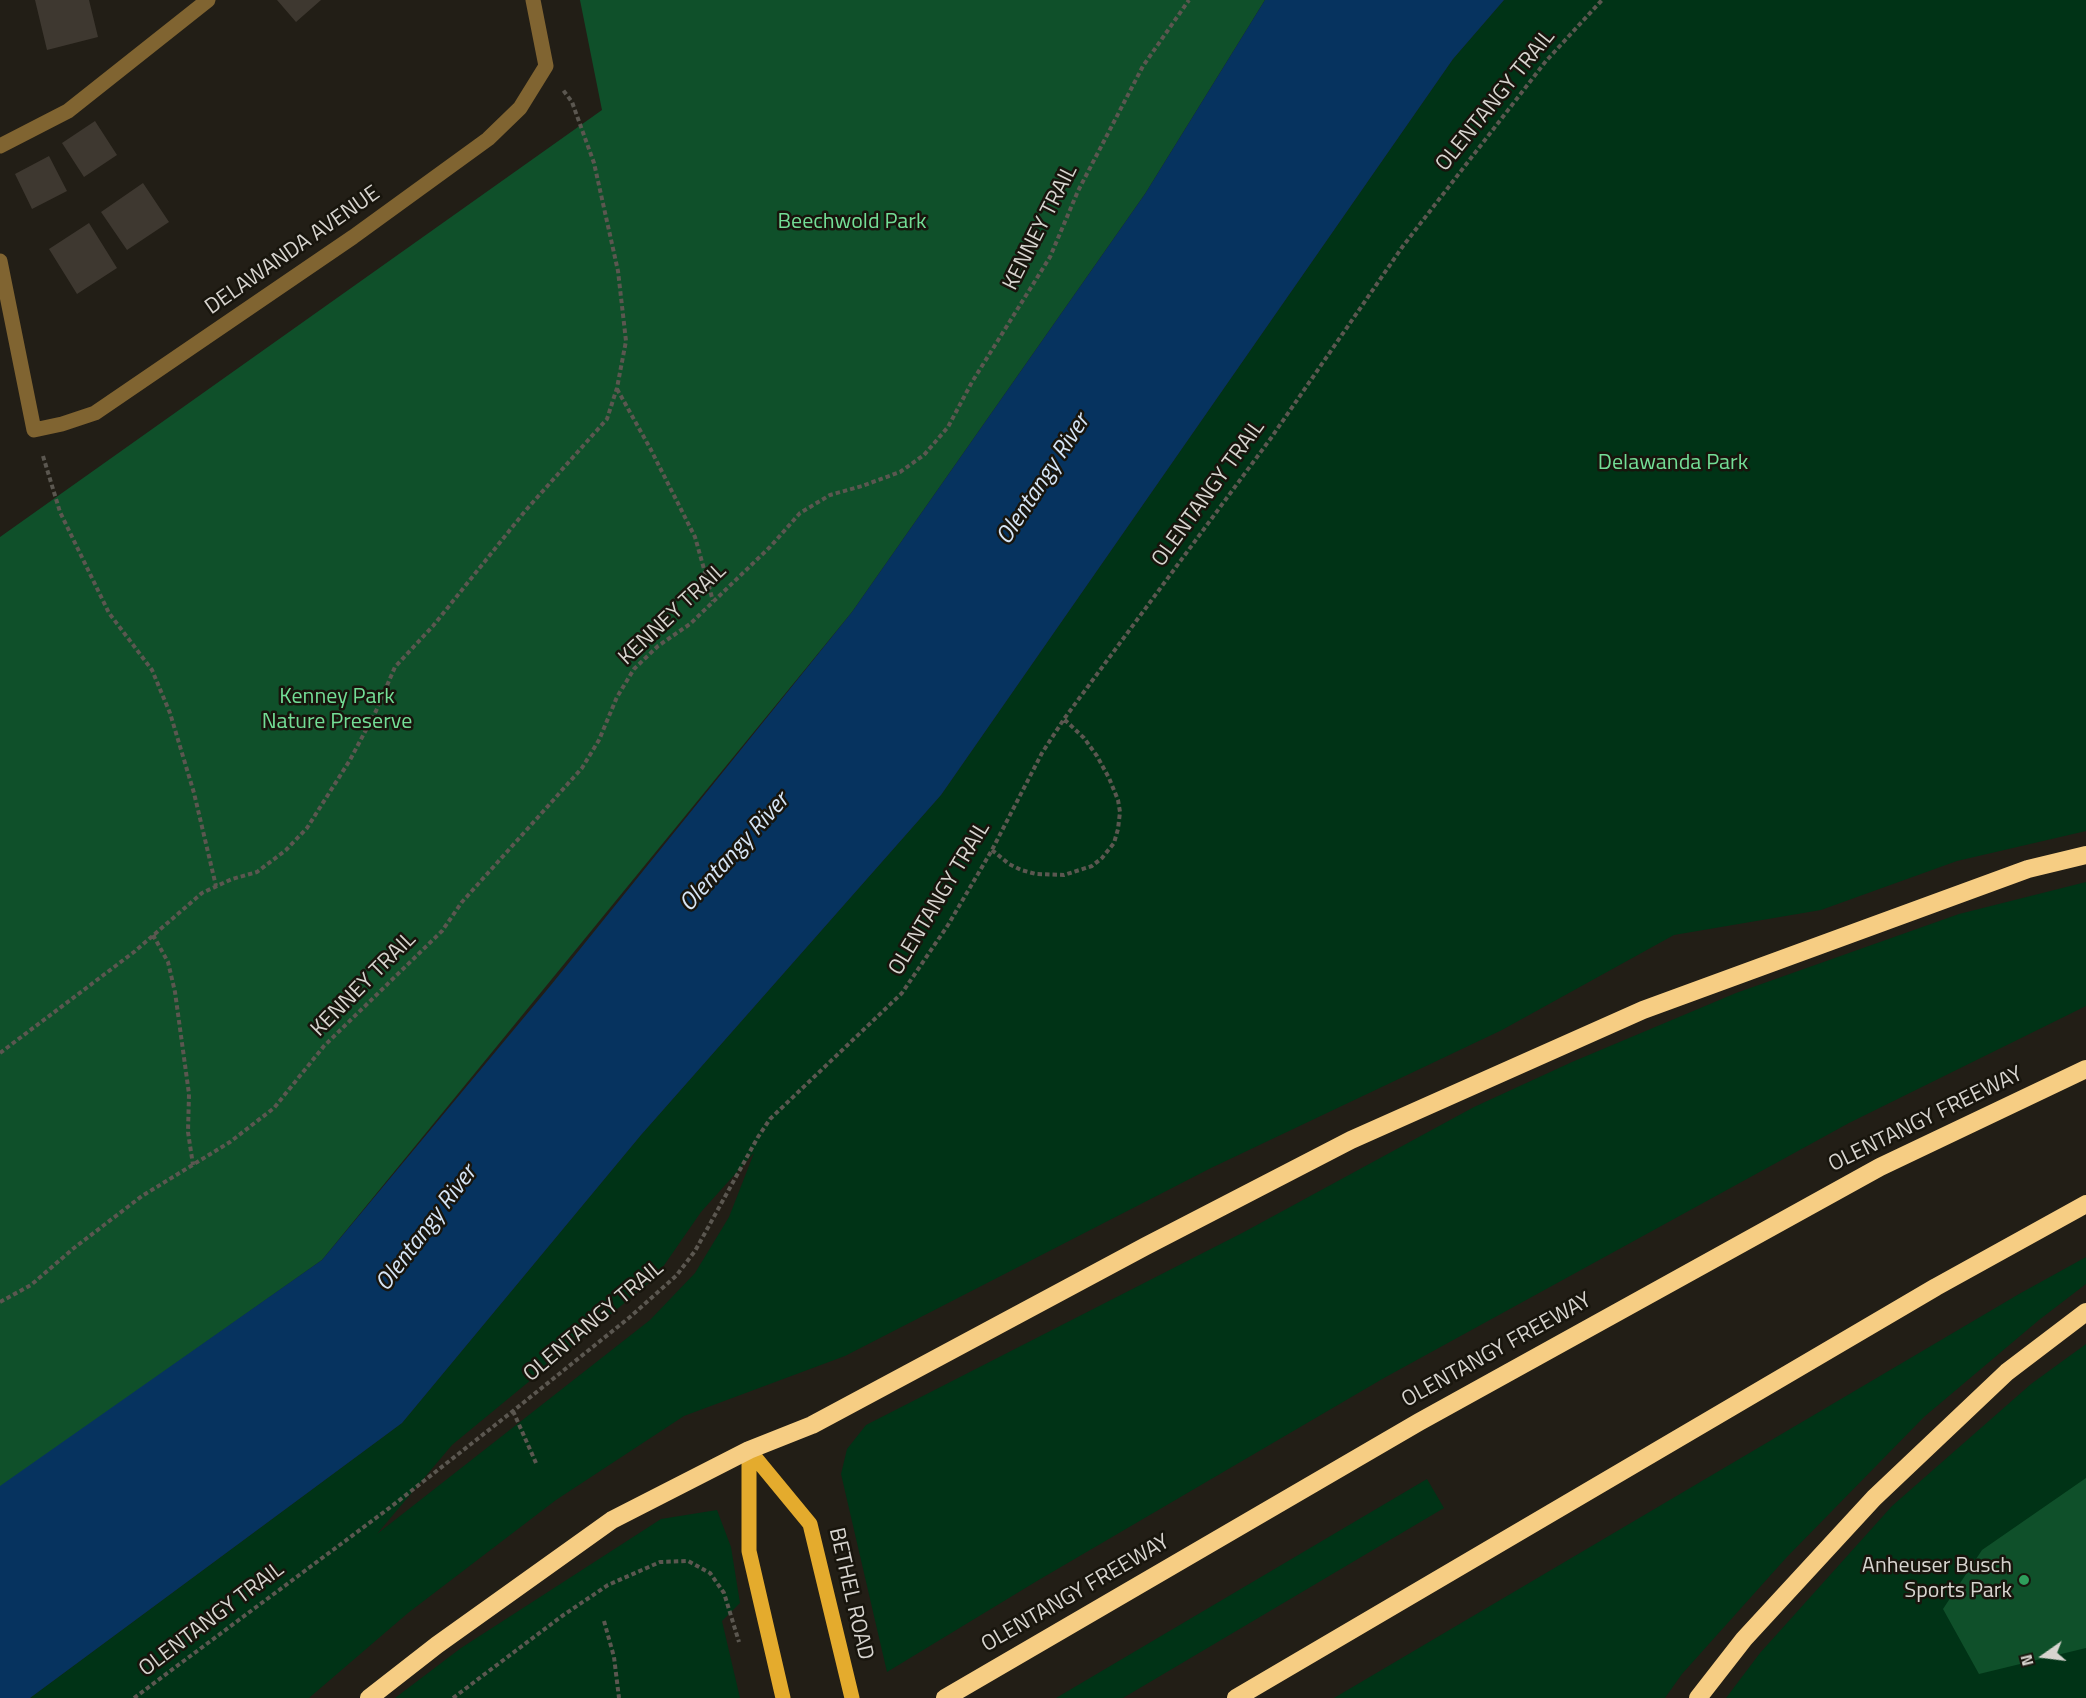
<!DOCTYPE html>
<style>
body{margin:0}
#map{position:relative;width:2086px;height:1698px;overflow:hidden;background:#221e16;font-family:"Titillium Web",sans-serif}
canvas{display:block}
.north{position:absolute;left:2014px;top:1626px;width:60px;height:60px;-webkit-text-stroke:4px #18150d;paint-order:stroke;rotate:256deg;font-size:16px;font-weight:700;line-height:24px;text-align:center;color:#d7d4cf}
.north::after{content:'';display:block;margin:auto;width:21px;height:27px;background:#d7d4cf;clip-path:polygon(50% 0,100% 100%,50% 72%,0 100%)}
</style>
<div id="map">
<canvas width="2086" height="1698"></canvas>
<div class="north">N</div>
</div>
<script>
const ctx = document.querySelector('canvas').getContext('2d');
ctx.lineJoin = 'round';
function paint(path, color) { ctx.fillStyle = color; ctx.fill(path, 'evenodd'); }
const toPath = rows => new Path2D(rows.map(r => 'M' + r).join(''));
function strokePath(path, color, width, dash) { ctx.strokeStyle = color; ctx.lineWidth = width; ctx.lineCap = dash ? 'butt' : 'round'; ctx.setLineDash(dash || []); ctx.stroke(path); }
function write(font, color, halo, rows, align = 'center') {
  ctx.font = font + ' "Titillium Web",sans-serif'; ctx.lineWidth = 5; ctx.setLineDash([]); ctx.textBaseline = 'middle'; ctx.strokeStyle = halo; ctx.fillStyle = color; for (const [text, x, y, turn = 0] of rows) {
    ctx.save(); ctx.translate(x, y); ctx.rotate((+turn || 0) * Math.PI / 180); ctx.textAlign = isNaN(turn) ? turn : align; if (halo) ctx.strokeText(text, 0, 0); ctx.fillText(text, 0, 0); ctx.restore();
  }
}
paint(toPath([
 [1504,0,2086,0,2086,831,1957,861,1821,910,1674,935,1502,1030,1211,1168,845,1356,684,1416,556,1500,408,1613,309,1698,30,1698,402,1423,641,1135,941,795,1453,59],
 [754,1153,729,1217,695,1273,650,1320,377,1534,452,1445,656,1277,701,1212],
 [2086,882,2086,1006,1849,1123,1384,1378,1037,1581,887,1672,841,1474,847,1449,866,1425,1244,1232,1474,1107,1572,1062,1736,993,1959,914],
 [2086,1257,2086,1284,2039,1320,1924,1417,1786,1558,1682,1674,1665,1698,1334,1698,2019,1294],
 [2086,1344,2086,1698,1726,1698,1760,1653,1892,1506,2031,1384],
 [1427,1479,1444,1508,1123,1698,1056,1698],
 [717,1510,731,1547,740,1603,722,1621,740,1698,395,1698,461,1648,661,1519]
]), '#003316');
paint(toPath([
 [580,0,1265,0,1145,194,852,612,322,1260,0,1488,0,537,602,110],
 [2086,1478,2086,1648,1979,1674,1943,1609,1982,1550]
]), '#0f502a');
paint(toPath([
 [1265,0,1504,0,1453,59,941,795,641,1135,402,1423,30,1698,0,1698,0,1486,322,1260,551,985,852,612,1145,194]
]), '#06335f');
paint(toPath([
 [35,0,89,0,98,37,47,50],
 [277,0,321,0,296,22],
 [95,121,117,155,84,177,62,143],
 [49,156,67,191,32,209,15,174],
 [143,183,169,222,127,250,101,212],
 [89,223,117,268,77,294,49,249]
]), '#3e3830');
strokePath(toPath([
 [617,389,650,448,695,537,713,601],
 [43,456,60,512,109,613,152,670,170,713,194,793,216,886],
 [992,850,1009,864,1021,870,1036,874,1064,875,1092,866,1102,858,1114,843,1118,829,1120,812,1118,800,1109,778,1097,756,1084,738,1064,719],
 [153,935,168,962,175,992,189,1094,188,1132,193,1165],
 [0,1053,134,952,202,893,232,879,257,872,286,850,307,828,350,760,376,711,395,667,433,626,526,510,607,419,617,388,626,341,618,271,594,163,572,102,563,90],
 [0,1302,31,1285,74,1248,142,1196,230,1142,274,1108,324,1046,442,931,462,902,582,768,599,740,617,697,634,669,658,646,690,624,770,547,800,513,830,495,862,486,900,472,924,455,948,427,972,382,1050,257,1078,191,1143,66,1189,0],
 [513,1411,536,1463],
 [604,1621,614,1657,619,1698],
 [134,1698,392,1506,513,1411,630,1317,676,1276,695,1251,758,1137,770,1119,902,993,948,925,992,850,1042,753,1064,719,1271,438,1403,246,1546,61,1602,0],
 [453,1698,562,1616,608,1585,660,1562,688,1561,710,1573,724,1593,739,1642]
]), '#5b5750', 4, [4.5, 3]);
strokePath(toPath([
 [0,146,68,111,208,0],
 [0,261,34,430,62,424,95,413,353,237,488,139,520,108,546,66,533,0]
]), '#806431', 15);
strokePath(toPath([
 [749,1450,810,1524,852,1698],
 [749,1450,749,1551,783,1698]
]), '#e4ab2d', 15);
strokePath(toPath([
 [369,1698,437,1645,612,1520,749,1450,812,1425,1146,1246,1351,1140,1643,1010,2028,869,2086,855],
 [945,1698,1419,1422,1880,1167,2086,1069],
 [1236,1698,1936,1287,2086,1204],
 [1698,1698,1744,1639,1874,1498,2007,1372,2086,1312]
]), '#f6cd83', 18);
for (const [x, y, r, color] of [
 [2024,1580,6,"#2e9e5b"]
]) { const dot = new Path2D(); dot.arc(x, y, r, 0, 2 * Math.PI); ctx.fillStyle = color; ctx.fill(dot); strokePath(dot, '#18150d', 2); }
write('22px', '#d7d4cf', '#18150d', [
 ["OLENTANGY TRAIL",1496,101,-51],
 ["KENNEY TRAIL",1041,228,-63],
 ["DELAWANDA AVENUE",293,251,-35],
 ["OLENTANGY TRAIL",1209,494,-54],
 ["KENNEY TRAIL",673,615,-43],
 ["OLENTANGY TRAIL",940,899,-59],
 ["KENNEY TRAIL",364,985,-45],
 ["OLENTANGY FREEWAY",1926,1120,-26],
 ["OLENTANGY TRAIL",594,1322,-40],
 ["OLENTANGY FREEWAY",1497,1351,-29],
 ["BETHEL ROAD",850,1594,77],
 ["OLENTANGY FREEWAY",1076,1594,-30],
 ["OLENTANGY TRAIL",212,1620,-37]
]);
write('22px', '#73de96', '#18150d', [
 ["Beechwold Park",852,223],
 ["Delawanda Park",1673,464],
 ["Kenney Park",337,698],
 ["Nature Preserve",337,723]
]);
write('22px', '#d7d4cf', '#18150d', [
 ["Anheuser Busch",2012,1567],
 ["Sports Park",2012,1592]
], 'right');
write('italic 24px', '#d6e5f6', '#18150d', [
 ["Olentangy River",1044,480,-57],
 ["Olentangy River",735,853,-48],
 ["Olentangy River",427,1229,-53]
]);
</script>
